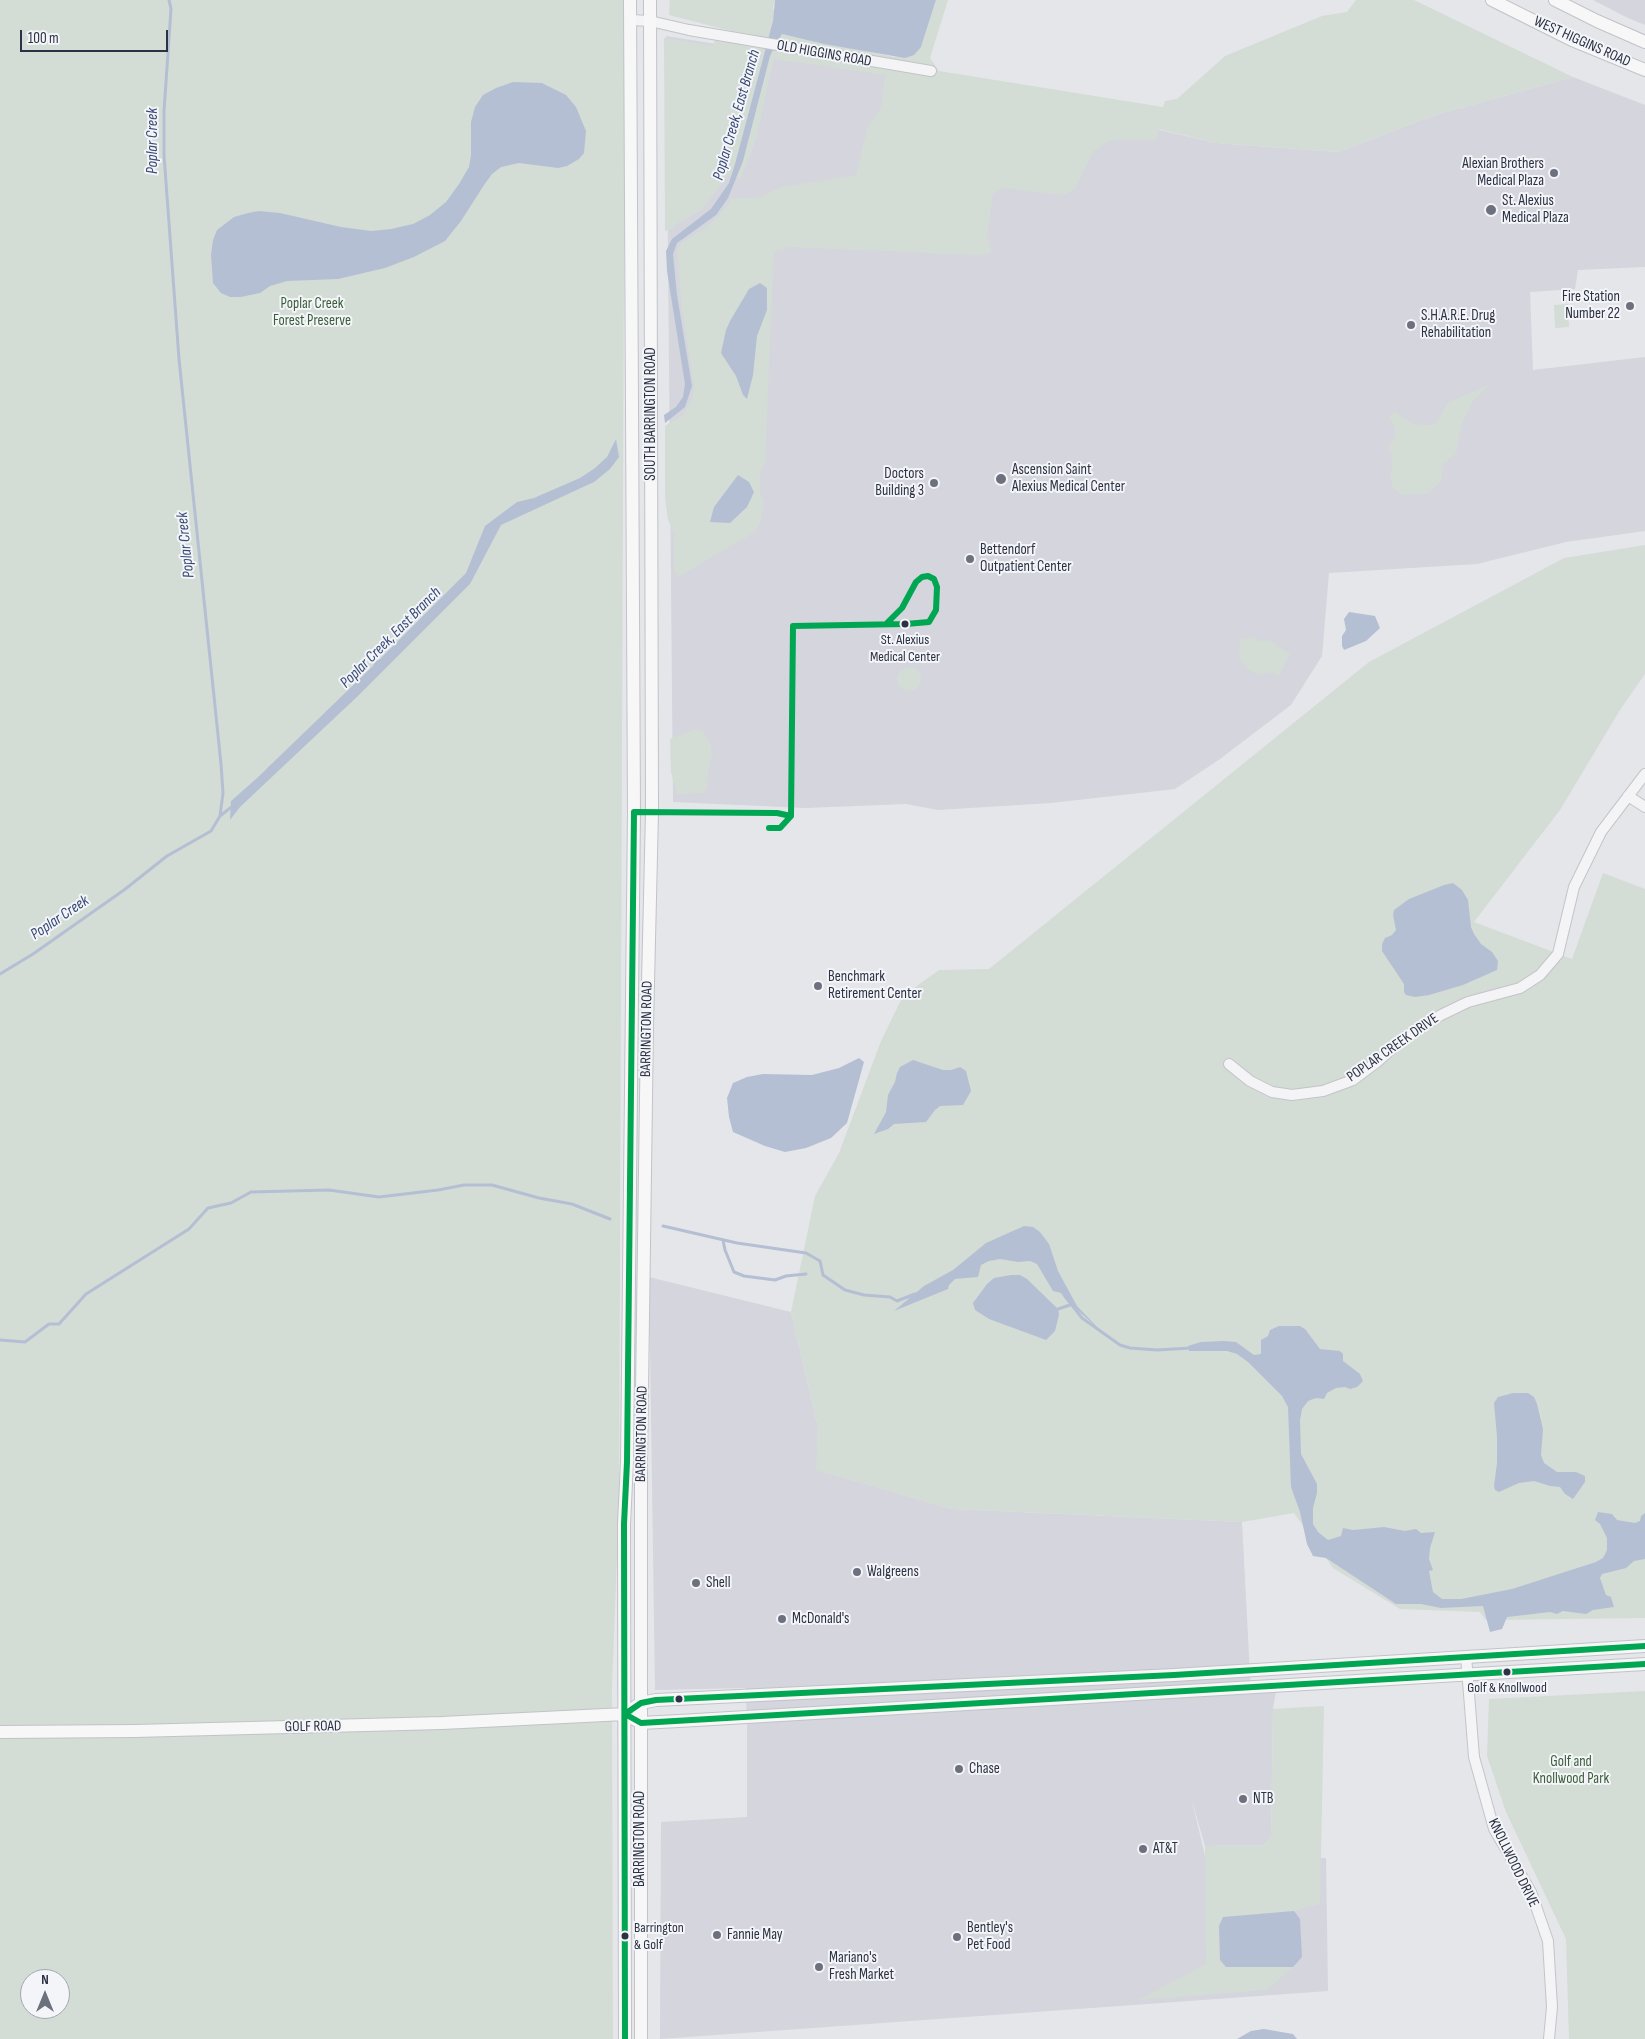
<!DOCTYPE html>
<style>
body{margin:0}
#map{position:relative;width:1645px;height:2039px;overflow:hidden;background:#e5e6ea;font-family:"Sofia Sans Condensed",sans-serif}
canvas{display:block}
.north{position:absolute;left:20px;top:1969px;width:50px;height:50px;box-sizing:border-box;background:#f3f5f8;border:1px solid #a3a7b0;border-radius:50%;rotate:0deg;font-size:14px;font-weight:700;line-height:20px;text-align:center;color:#2c3143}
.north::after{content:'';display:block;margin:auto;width:18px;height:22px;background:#6d707d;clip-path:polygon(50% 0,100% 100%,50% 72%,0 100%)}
.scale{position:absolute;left:20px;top:30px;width:148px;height:22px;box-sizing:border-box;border:2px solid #2c3143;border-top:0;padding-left:6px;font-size:15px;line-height:18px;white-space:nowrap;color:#2c3143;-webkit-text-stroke:4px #f3f5f8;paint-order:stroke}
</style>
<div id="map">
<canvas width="1645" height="2039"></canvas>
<div class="north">N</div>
<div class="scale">100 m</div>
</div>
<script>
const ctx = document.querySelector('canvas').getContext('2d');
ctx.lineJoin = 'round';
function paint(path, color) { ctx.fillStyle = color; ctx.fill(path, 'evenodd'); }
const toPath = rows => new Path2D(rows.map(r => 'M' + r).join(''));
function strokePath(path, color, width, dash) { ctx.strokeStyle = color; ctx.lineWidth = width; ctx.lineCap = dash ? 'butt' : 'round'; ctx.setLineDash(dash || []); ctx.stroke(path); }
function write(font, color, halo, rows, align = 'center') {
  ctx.font = font + ' "Sofia Sans Condensed",sans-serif'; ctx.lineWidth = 4; ctx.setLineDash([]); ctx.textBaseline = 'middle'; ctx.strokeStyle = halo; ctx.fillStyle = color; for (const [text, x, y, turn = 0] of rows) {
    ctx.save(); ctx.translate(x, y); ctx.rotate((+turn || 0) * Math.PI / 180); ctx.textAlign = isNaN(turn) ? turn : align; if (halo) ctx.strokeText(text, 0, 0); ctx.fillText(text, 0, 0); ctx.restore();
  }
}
paint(toPath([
 [1593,0,1645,0,1645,25,1628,18],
 [666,36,949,81,1216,143,1338,152,1435,115,1573,77,1645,105,1645,267,1578,270,1575,289,1530,292,1533,370,1645,357,1645,531,1566,542,1477,564,1329,573,1322,656,1291,705,1220,759,1175,789,1051,803,938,810,906,804,806,808,673,802],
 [649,1277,791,1312,818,1427,817,1470,952,1509,1242,1522,1251,1694,1276,1691,1273,1709,1271,1838,1263,1845,1205,1846,1191,1797,1205,1856,1326,1858,1328,1991,660,2039,661,1822,747,1817,747,1729,746,1688,655,1690]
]), '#d4d5dd');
paint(toPath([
 [0,0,625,0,619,1505,612,1687,613,2039,0,2039],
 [30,1979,60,1979,60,2009,30,2009],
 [670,0,775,0,773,8,782,34,895,57,921,47,936,0,948,0,930,58,939,71,1163,107,1165,101,1177,99,1225,56,1322,16,1347,12,1356,0,1414,0,1573,77,1435,115,1338,152,1216,143,1159,129,1156,140,1111,140,1093,152,1075,189,1064,195,1004,188,993,194,987,234,992,253,979,255,788,247,781,252,774,251,765,462,760,475,760,491,764,504,760,524,755,532,678,577,674,571,674,534,668,520,665,498,665,426,683,415,692,399,694,387,682,310,677,251,682,242,704,229,725,209,731,199,760,197,781,187,856,175,867,128,881,108,885,75,774,59,756,140,741,179,728,176,703,209,680,222,673,228,665,231,664,38,713,46,715,39,727,40,731,31,669,15],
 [1568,304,1569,327,1555,328,1554,305],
 [1489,385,1473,401,1462,424,1456,454,1444,463,1441,481,1430,493,1402,495,1393,489,1390,477,1392,466,1391,453,1388,447,1395,436,1394,427,1389,418,1394,411,1413,424,1434,425,1449,402],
 [1645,545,1645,674,1620,710,1560,810,1474,922,1572,959,1603,873,1645,889,1645,1618,1486,1620,1480,1612,1400,1609,1333,1568,1294,1513,1242,1522,952,1509,816,1470,818,1427,791,1312,815,1196,839,1153,881,1041,903,996,939,970,989,969,1369,662,1564,558],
 [1253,637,1261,641,1269,640,1290,654,1279,676,1270,672,1258,675,1249,670,1239,659,1240,639],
 '897 679a12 12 0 1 1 24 0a12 12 0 1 1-24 0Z',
 [696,729,702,730,711,744,712,756,707,777,707,788,704,793,677,794,671,772,670,739],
 [1645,1691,1645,2039,1569,2039,1566,1939,1506,1812,1487,1756,1489,1699],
 [1324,1706,1320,1904,1294,1911,1224,1917,1226,1967,1293,1967,1267,1990,1138,2000,1206,1964,1205,1846,1263,1845,1271,1838,1273,1709]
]), '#d4dcd6');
paint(toPath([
 [775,0,936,0,921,47,914,55,905,58,824,44,782,34,777,42,770,56,743,161,728,198,716,215,677,243,673,254,677,295,692,386,685,407,665,423,664,415,676,407,683,397,685,384,667,271,666,251,672,239,711,209,729,183,735,164,773,21],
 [513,82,542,83,566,95,576,107,586,131,584,153,579,159,567,166,558,168,519,163,501,167,492,174,484,185,461,221,445,241,414,257,385,268,338,279,287,281,270,286,260,293,241,297,230,297,221,293,213,283,211,255,213,240,217,230,234,217,248,213,259,211,280,213,341,227,371,231,391,229,413,224,430,215,446,202,459,184,469,167,471,155,471,122,475,107,483,95,496,88],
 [760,283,767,288,767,310,757,336,753,375,747,399,743,395,736,376,721,353,726,330,730,321,749,289],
 [616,439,619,457,610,469,594,482,501,525,470,584,360,694,240,807,230,820,231,801,256,779,373,666,375,662,380,659,466,573,485,526,517,502,534,498,580,478,595,468,607,457],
 [738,475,749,482,754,492,747,507,730,523,710,522,714,507],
 [1349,612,1375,616,1380,628,1366,641,1344,650,1342,646,1342,636,1346,630,1344,619],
 [1453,883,1462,890,1468,900,1471,927,1474,934,1481,944,1492,952,1498,961,1497,970,1463,985,1429,995,1415,997,1406,995,1404,992,1404,984,1382,951,1382,944,1385,938,1392,935,1396,930,1393,915,1394,910,1409,899,1444,885],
 [859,1058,864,1062,847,1123,831,1138,806,1148,785,1152,765,1146,733,1132,729,1117,727,1098,733,1083,747,1077,763,1074,812,1075,839,1068],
 [913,1060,943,1070,951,1070,960,1067,966,1071,971,1091,963,1105,940,1106,935,1110,926,1122,894,1124,888,1129,874,1134,886,1112,888,1095,895,1082,897,1073,900,1067],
 [1024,1226,1033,1227,1040,1232,1049,1244,1058,1271,1077,1306,1102,1332,1065,1299,1061,1293,1053,1291,1037,1264,1030,1261,1018,1262,1000,1259,989,1261,981,1265,978,1277,955,1279,949,1285,948,1289,894,1311,924,1286,953,1270,986,1243],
 [1011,1275,1020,1275,1027,1279,1058,1309,1059,1315,1055,1331,1046,1340,989,1319,975,1310,973,1303,987,1284,994,1278],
 [1279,1326,1300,1326,1305,1329,1320,1349,1340,1351,1343,1354,1343,1361,1360,1374,1363,1381,1357,1387,1350,1389,1345,1387,1336,1388,1327,1393,1324,1399,1316,1398,1308,1401,1302,1409,1300,1420,1301,1454,1317,1484,1317,1493,1313,1508,1313,1524,1318,1532,1328,1540,1341,1536,1343,1528,1353,1530,1384,1527,1405,1531,1416,1529,1421,1533,1435,1532,1430,1548,1429,1559,1433,1570,1429,1571,1433,1592,1442,1599,1461,1599,1512,1589,1596,1562,1603,1558,1607,1550,1607,1538,1600,1524,1595,1520,1598,1512,1612,1514,1617,1520,1635,1523,1640,1521,1641,1516,1645,1513,1645,1559,1634,1561,1626,1568,1602,1574,1600,1578,1606,1595,1611,1597,1614,1607,1593,1610,1586,1614,1563,1611,1557,1614,1550,1612,1507,1617,1502,1629,1490,1632,1483,1606,1441,1608,1421,1604,1396,1604,1326,1558,1313,1556,1307,1544,1300,1512,1291,1487,1288,1407,1282,1396,1248,1362,1237,1354,1227,1351,1189,1351,1188,1346,1201,1342,1224,1341,1236,1342,1254,1355,1261,1354,1261,1340,1268,1336,1270,1330],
 [1513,1393,1528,1393,1534,1397,1537,1404,1543,1429,1541,1455,1544,1463,1557,1472,1576,1472,1585,1476,1585,1482,1573,1499,1565,1494,1560,1487,1550,1486,1534,1481,1519,1483,1499,1492,1495,1490,1494,1486,1497,1463,1497,1437,1494,1403,1498,1397],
 [1294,1911,1300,1919,1302,1957,1293,1967,1226,1967,1220,1960,1219,1926,1223,1917],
 [1264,2029,1293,2034,1297,2039,1237,2039,1251,2031]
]), '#b5bfd3');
strokePath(toPath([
 [220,816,234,805],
 [0,974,33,954,124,890,167,856,211,831,220,816,223,793,221,764,179,359,164,155,164,111,171,9,169,0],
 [663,1226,737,1243,806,1253,820,1261,823,1275,845,1290,864,1295,890,1297,897,1301,915,1294],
 [723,1240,725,1250,734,1272,744,1276,775,1280,786,1276,806,1274],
 [1068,1300,1082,1318,1120,1345,1130,1348,1157,1350,1191,1348],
 [1058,1309,1070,1305],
 [0,1340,25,1342,49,1324,59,1324,86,1294,189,1229,208,1208,231,1203,251,1192,329,1190,379,1197,438,1190,464,1185,492,1185,539,1198,572,1204,610,1219]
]), '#b5bfd3', 3);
const minor = toPath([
 [630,20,650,21,689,30,931,71],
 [1628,796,1645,807],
 [1229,1064,1250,1081,1272,1092,1292,1095,1323,1091,1353,1080,1377,1062,1405,1037,1441,1015,1468,1002,1520,988,1540,975,1558,954,1574,887,1601,832,1645,774],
 [1466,1656,1474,1757,1494,1829,1531,1892,1548,1941,1552,2007,1549,2039]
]);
const major = toPath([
 [1492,0,1572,40,1645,70],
 [1555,0,1597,21,1645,42],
 [635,1707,641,1703,656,1700,1174,1675,1645,1646],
 [634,1719,641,1723,679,1721,1645,1664],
 [0,1732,135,1731,442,1723,625,1714],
 [625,2039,624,1524,627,1462,634,812,630,0],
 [641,2039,641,1461,647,1026,652,812,650,0]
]);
strokePath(minor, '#c3c4c8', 12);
strokePath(major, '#c1c3c7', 14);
strokePath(minor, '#f4f4f6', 10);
strokePath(major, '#f7f7f8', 12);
strokePath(toPath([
 [769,828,780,828,791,816,793,626,906,624,929,622,936,610,937,587,934,579,928,576,922,577,916,582,902,608,886,624],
 [1645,1646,1174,1675,656,1700,641,1703,625,1714,641,1723,1645,1664],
 [625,2039,624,1524,627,1462,634,812,777,813,791,816]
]), '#00a651', 6);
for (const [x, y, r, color] of [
 [1554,173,5,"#6d707d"],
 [1491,210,6,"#6d707d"],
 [1630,306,5,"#6d707d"],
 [1411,325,5,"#6d707d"],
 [1001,479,6,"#6d707d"],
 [934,483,5,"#6d707d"],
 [970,559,5,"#6d707d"],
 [905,624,4.5,"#2c3143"],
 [818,986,5,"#6d707d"],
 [857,1572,5,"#6d707d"],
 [696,1583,5,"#6d707d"],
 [782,1619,5,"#6d707d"],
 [1507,1672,4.5,"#2c3143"],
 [679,1699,4.5,"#2c3143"],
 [959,1769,5,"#6d707d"],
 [1243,1799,5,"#6d707d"],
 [1143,1849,5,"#6d707d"],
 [717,1935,5,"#6d707d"],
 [625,1936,4.5,"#2c3143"],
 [957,1937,5,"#6d707d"],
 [819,1967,5,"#6d707d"]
]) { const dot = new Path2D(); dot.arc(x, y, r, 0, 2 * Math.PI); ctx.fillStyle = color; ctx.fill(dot); strokePath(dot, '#f3f5f8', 2); }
write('14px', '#2c3143', '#f3f5f8', [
 ["St. Alexius",905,640],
 ["Medical Center",905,657],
 ["Golf & Knollwood",1507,1688],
 ["Barrington",634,1928,"left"],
 ["& Golf",634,1945,"left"]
]);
write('15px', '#2c3143', '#f3f5f8', [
 ["WEST HIGGINS ROAD",1582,42,24],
 ["OLD HIGGINS ROAD",824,54,10],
 ["SOUTH BARRINGTON ROAD",651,414,-90],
 ["BARRINGTON ROAD",647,1029,-89],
 ["POPLAR CREEK DRIVE",1393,1048,-35],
 ["BARRINGTON ROAD",642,1434,-89],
 ["GOLF ROAD",313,1727,-1],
 ["BARRINGTON ROAD",640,1839,-90],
 ["KNOLLWOOD DRIVE",1513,1863,64]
]);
write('15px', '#2c3143', '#f3f5f8', [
 ["Alexian Brothers",1544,164,"right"],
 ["Medical Plaza",1544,181,"right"],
 ["St. Alexius",1502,201],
 ["Medical Plaza",1502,218],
 ["Fire Station",1620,297,"right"],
 ["Number 22",1620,314,"right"],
 ["S.H.A.R.E. Drug",1421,316],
 ["Rehabilitation",1421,333],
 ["Ascension Saint",1012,470],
 ["Alexius Medical Center",1012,487],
 ["Doctors",924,474,"right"],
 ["Building 3",924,491,"right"],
 ["Bettendorf",980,550],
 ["Outpatient Center",980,567],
 ["Benchmark",828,977],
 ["Retirement Center",828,994],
 ["Walgreens",867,1572],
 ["Shell",706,1583],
 ["McDonald's",792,1619],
 ["Chase",969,1769],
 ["NTB",1253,1799],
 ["AT&T",1153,1849],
 ["Bentley's",967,1928],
 ["Pet Food",967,1945],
 ["Fannie May",727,1935],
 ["Mariano's",829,1958],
 ["Fresh Market",829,1975]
], 'left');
write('15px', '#3b5e3a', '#f3f5f8', [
 ["Poplar Creek",312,304],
 ["Forest Preserve",312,321],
 ["Golf and",1571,1762],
 ["Knollwood Park",1571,1779]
]);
write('italic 16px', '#384975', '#f3f5f8', [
 ["Poplar Creek, East Branch",737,115,-74],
 ["Poplar Creek",153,141,-90],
 ["Poplar Creek",186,545,-96],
 ["Poplar Creek, East Branch",391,638,-45],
 ["Poplar Creek",60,918,-34]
]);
</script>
